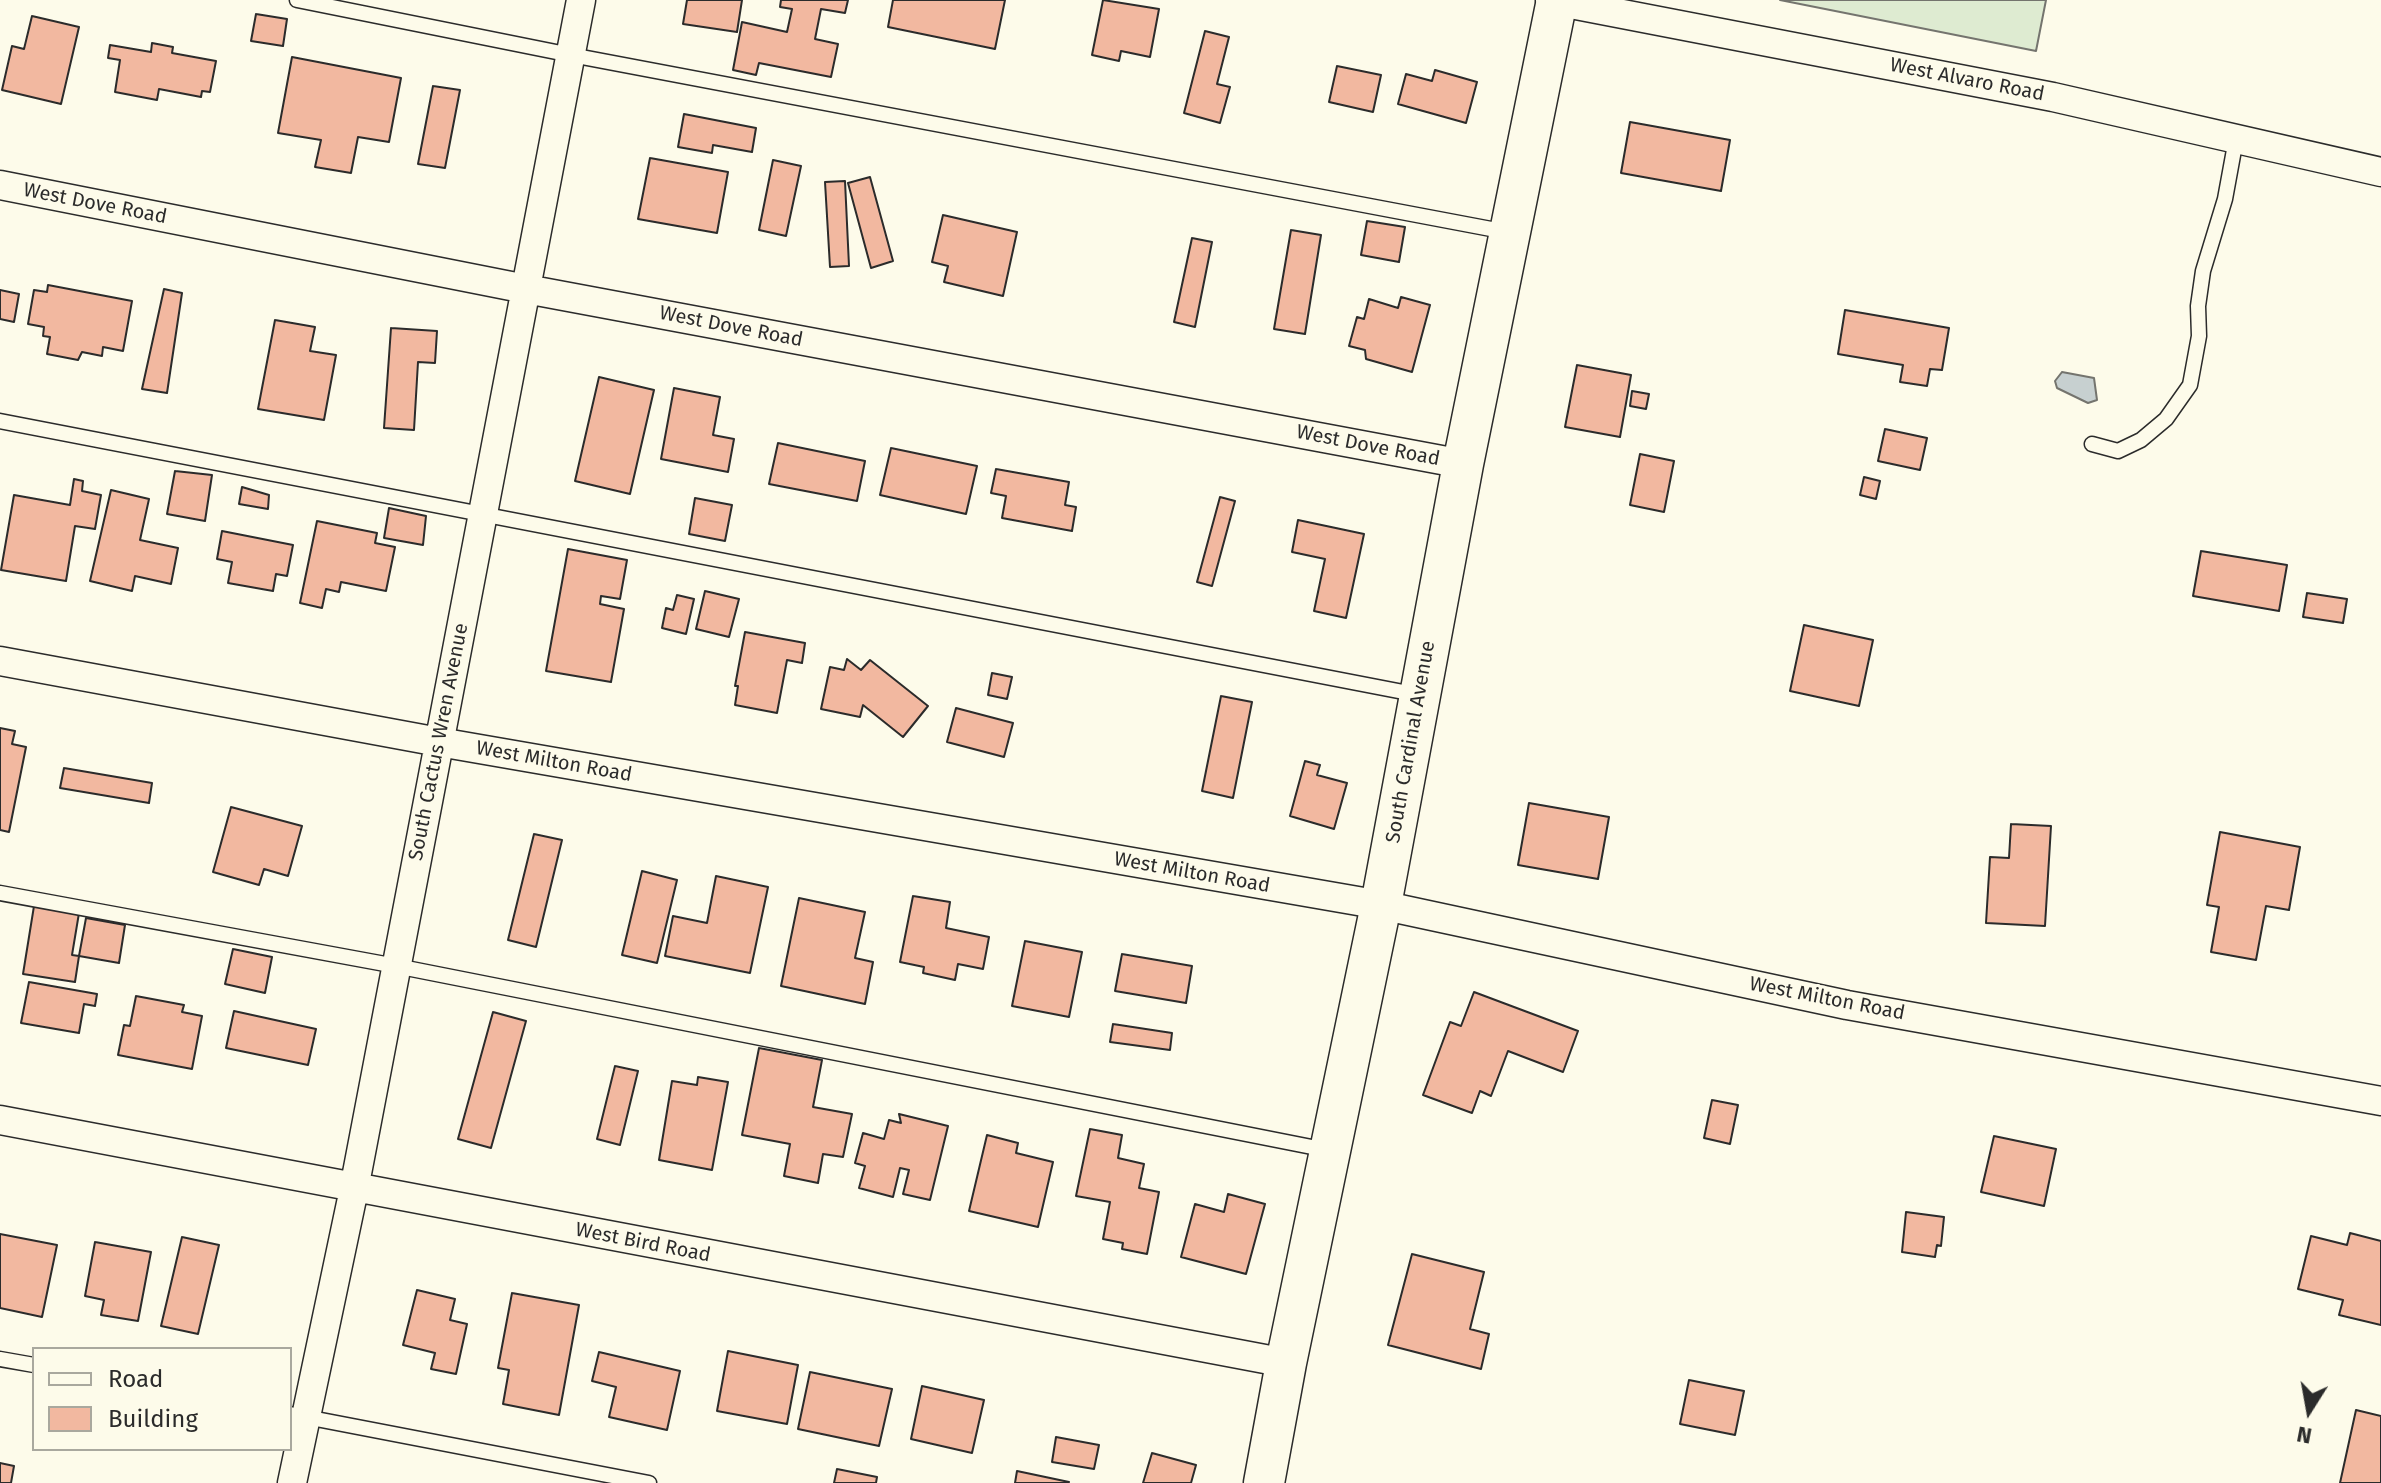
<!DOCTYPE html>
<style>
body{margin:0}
#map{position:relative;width:2381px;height:1483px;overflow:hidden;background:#fdfbea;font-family:"Fira Sans",sans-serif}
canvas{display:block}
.legend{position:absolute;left:32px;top:1347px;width:260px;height:104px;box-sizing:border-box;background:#fdfbea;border:2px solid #a9a89e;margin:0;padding:10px 14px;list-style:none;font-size:24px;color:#2b2b2b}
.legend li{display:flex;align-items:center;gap:16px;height:40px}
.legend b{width:40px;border:2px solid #a9a89e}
.north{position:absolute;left:2269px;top:1371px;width:80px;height:80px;-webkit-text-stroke:6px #fdfbea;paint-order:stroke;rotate:191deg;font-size:22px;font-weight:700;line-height:32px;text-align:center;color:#2b2b2b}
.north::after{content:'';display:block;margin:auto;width:28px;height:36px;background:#2b2b2b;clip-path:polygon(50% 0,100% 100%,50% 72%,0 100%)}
</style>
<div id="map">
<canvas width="2381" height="1483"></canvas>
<ul class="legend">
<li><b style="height:10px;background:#fdfbea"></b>Road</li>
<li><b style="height:22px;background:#f2b8a0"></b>Building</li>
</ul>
<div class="north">N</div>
</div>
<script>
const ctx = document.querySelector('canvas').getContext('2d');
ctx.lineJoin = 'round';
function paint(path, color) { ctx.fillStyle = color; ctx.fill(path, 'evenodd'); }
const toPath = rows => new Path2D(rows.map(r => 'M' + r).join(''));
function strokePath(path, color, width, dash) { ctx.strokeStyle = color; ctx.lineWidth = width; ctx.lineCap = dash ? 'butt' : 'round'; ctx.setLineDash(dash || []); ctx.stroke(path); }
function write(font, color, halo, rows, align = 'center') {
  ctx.font = font + ' "Fira Sans",sans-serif'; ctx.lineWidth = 6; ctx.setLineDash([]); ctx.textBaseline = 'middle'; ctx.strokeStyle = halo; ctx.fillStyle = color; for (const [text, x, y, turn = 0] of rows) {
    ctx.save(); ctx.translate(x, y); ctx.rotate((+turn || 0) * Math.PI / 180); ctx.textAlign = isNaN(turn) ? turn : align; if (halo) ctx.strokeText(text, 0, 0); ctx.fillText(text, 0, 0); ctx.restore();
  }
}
const green = toPath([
 [1780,0,2046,0,2036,51,1780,0]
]);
paint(green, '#deebd1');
strokePath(green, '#74746e', 2);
const water = toPath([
 [2062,372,2094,378,2097,400,2088,403,2057,388,2055,381,2062,372]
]);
paint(water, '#c7d0d0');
strokePath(water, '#74746e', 2);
const building = toPath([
 [687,0,742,0,737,32,683,24,687,0],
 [781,0,848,0,845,13,821,9,815,39,838,44,831,77,759,63,756,75,733,70,742,22,787,32,792,9,780,7,781,0],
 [893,0,1005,0,995,49,888,27,893,0],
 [1103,0,1159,9,1150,57,1121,51,1119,61,1092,55,1103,0],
 [256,14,287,19,283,46,251,41,256,14],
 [32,16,79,27,61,104,2,90,12,46,24,49,32,16],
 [1205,31,1229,37,1217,84,1230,87,1220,123,1184,113,1205,31],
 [152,43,173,47,172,53,216,61,210,92,202,91,201,97,159,89,157,100,115,92,120,60,108,58,110,45,151,52,152,43],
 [292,57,401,78,389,142,358,137,351,173,315,167,321,140,278,133,292,57],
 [1337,66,1381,75,1373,112,1329,102,1337,66],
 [1435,70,1477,82,1466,123,1398,104,1406,74,1432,81,1435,70],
 [433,86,460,90,445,168,418,164,433,86],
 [684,114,756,128,752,152,713,145,712,153,678,147,684,114],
 [1630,122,1730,140,1721,191,1621,173,1630,122],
 [650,158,728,172,717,233,638,219,650,158],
 [773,160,801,166,786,236,759,230,773,160],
 [870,177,893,261,871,268,848,183,870,177],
 [845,181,849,266,830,267,825,182,845,181],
 [943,215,1017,232,1003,296,944,282,948,266,932,262,943,215],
 [1367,221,1405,227,1399,262,1361,255,1367,221],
 [1291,230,1321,235,1305,334,1274,329,1291,230],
 [1192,238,1212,242,1195,327,1174,322,1192,238],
 [48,285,132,301,123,351,103,347,102,356,82,352,78,360,47,354,50,337,43,336,44,327,28,324,34,290,47,292,48,285],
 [164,289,182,293,167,393,142,389,164,289],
 [0,290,19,294,14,322,0,319,0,290],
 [1401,297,1430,305,1412,372,1366,359,1365,350,1349,346,1357,317,1364,319,1369,299,1398,308,1401,297],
 [1845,310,1949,328,1942,370,1930,369,1927,386,1900,382,1903,365,1838,354,1845,310],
 [275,320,315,327,310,351,336,355,324,420,258,409,275,320],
 [391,328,437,331,435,363,418,362,414,430,384,428,391,328],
 [1577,365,1631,375,1620,437,1565,427,1577,365],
 [599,377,654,390,630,494,575,481,599,377],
 [674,388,720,397,713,435,734,439,728,472,661,459,674,388],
 [1632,391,1649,394,1646,409,1630,406,1632,391],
 [1885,429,1927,438,1920,470,1878,461,1885,429],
 [778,443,865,461,857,501,769,484,778,443],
 [891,448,977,466,966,514,880,495,891,448],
 [1640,454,1674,461,1664,512,1630,505,1640,454],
 [996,469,1069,482,1065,505,1076,507,1072,531,1002,518,1006,496,991,493,996,469],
 [175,471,212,475,205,521,167,514,175,471],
 [1864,477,1880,481,1876,499,1860,495,1864,477],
 [74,479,83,481,82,491,101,495,95,529,75,526,66,581,1,570,14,495,70,505,74,479],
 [242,487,269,495,268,509,239,504,242,487],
 [111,490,149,499,140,540,178,548,171,584,135,576,132,591,90,581,111,490],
 [1220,497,1235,501,1212,586,1197,582,1220,497],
 [695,498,732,505,725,541,689,534,695,498],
 [389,508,426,516,423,545,384,538,389,508],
 [1298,520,1364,534,1346,618,1314,611,1325,559,1292,552,1298,520],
 [317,521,377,533,375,543,395,547,386,591,341,582,339,592,326,589,322,608,300,603,317,521],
 [222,531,293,545,287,576,276,574,273,591,228,583,232,562,217,559,222,531],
 [568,549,627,560,620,599,601,596,600,604,624,609,611,682,546,671,568,549],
 [2201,551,2287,565,2279,611,2193,596,2201,551],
 [705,591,739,599,729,637,696,629,705,591],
 [2307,593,2347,599,2343,623,2303,617,2307,593],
 [677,595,694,599,686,634,662,628,666,608,673,610,677,595],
 [1804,625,1873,640,1859,706,1790,691,1804,625],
 [745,632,805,643,802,663,787,660,777,713,735,705,738,686,735,686,745,632],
 [847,659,861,670,870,660,928,706,903,737,863,705,860,717,821,709,830,667,844,670,847,659],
 [992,673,1012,677,1007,699,988,695,992,673],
 [1221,696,1252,702,1233,798,1202,791,1221,696],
 [956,708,1013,723,1004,757,947,742,956,708],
 [0,728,15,731,12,744,26,747,9,832,0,830,0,728],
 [1305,761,1320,765,1317,775,1347,783,1334,829,1290,816,1305,761],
 [64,768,152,783,149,803,60,788,64,768],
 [1529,803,1609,817,1598,879,1518,865,1529,803],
 [231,807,302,826,288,876,264,869,259,885,213,872,231,807],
 [2011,824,2051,826,2045,926,1986,923,1990,857,2009,858,2011,824],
 [2220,832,2300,847,2289,910,2266,906,2256,960,2211,952,2219,907,2207,905,2220,832],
 [534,834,562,840,536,947,508,940,534,834],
 [642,871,677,880,657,963,622,955,642,871],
 [716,876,768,887,750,973,665,956,673,916,707,923,716,876],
 [913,896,950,902,946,928,989,937,983,969,958,964,955,980,923,973,924,967,900,962,913,896],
 [799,898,865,912,855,958,873,962,865,1004,781,986,799,898],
 [34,906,79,913,72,955,79,956,75,982,23,974,34,906],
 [86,918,125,925,119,963,79,956,86,918],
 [1025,941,1082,952,1069,1017,1012,1006,1025,941],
 [233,949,272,957,265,993,225,984,233,949],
 [1122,954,1192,966,1186,1003,1115,991,1122,954],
 [29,982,97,994,95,1006,84,1004,79,1033,21,1023,29,982],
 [1474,992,1578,1031,1563,1072,1508,1051,1491,1096,1480,1091,1472,1113,1423,1095,1450,1022,1461,1026,1474,992],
 [136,996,184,1005,182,1012,202,1016,192,1069,118,1055,124,1025,130,1026,136,996],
 [234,1011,316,1029,308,1065,226,1048,234,1011],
 [493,1012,526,1021,491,1148,458,1139,493,1012],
 [1113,1024,1172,1033,1170,1050,1110,1042,1113,1024],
 [759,1048,822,1060,813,1107,852,1114,843,1157,823,1154,818,1183,784,1176,790,1144,742,1135,759,1048],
 [615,1066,638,1071,620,1145,597,1139,615,1066],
 [698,1077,728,1082,712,1170,659,1160,672,1081,697,1085,698,1077],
 [1712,1100,1738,1105,1730,1144,1704,1138,1712,1100],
 [899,1114,948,1126,930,1200,903,1194,909,1170,900,1168,893,1197,859,1188,865,1166,855,1163,863,1133,884,1139,889,1120,901,1123,899,1114],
 [1090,1129,1122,1135,1118,1158,1144,1164,1139,1188,1159,1192,1147,1254,1122,1249,1123,1243,1103,1239,1110,1202,1076,1196,1090,1129],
 [987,1135,1018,1143,1016,1153,1053,1162,1038,1227,969,1211,987,1135],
 [1994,1136,2056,1149,2044,1206,1981,1192,1994,1136],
 [1228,1194,1265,1204,1246,1274,1181,1257,1195,1204,1224,1212,1228,1194],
 [1906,1212,1944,1217,1941,1246,1937,1245,1935,1257,1902,1252,1906,1212],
 [2350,1233,2381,1241,2381,1325,2339,1315,2343,1300,2298,1289,2311,1236,2347,1245,2350,1233],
 [0,1234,57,1245,42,1317,0,1308,0,1234],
 [182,1237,219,1245,198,1334,161,1326,182,1237],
 [95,1242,151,1252,138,1321,101,1315,104,1300,85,1296,95,1242],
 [1412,1254,1484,1272,1470,1329,1489,1334,1481,1369,1388,1345,1412,1254],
 [417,1290,455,1299,450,1320,467,1324,456,1374,431,1369,435,1353,403,1345,417,1290],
 [512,1293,579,1305,559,1415,503,1404,509,1370,498,1368,512,1293],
 [728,1351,798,1365,787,1424,717,1411,728,1351],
 [599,1352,680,1371,667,1430,609,1417,616,1387,592,1381,599,1352],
 [810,1372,892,1389,879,1446,798,1429,810,1372],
 [1689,1380,1744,1391,1735,1435,1680,1424,1689,1380],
 [922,1386,984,1400,972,1453,911,1439,922,1386],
 [2356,1410,2381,1416,2381,1483,2340,1483,2356,1410],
 [1056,1437,1099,1445,1094,1469,1052,1462,1056,1437],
 [1152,1453,1196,1465,1191,1483,1143,1483,1152,1453],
 [0,1463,14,1466,11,1483,0,1483,0,1463],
 [837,1469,877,1477,876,1483,834,1483,837,1469],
 [1017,1471,1069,1482,1068,1483,1015,1483,1017,1471]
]);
paint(building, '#f2b8a0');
strokePath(building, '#2b2b2b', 2);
const lane = toPath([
 [297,0,571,55,1507,232],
 [0,421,1419,695],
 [2092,444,2118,451,2141,440,2166,419,2190,385,2199,336,2198,306,2203,271,2225,199,2236,139],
 [0,893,396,966,1327,1150],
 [0,1359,34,1365],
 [290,1414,649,1483]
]);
const street = toPath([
 [1550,0,2053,97,2381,172],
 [0,185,526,289,1463,464],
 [0,661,439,742,1381,905,1847,1005,2381,1101],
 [0,1120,1286,1363],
 [292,1483,354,1189,581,0]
]);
const secondary = toPath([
 [1264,1483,1286,1363,1381,905,1463,464,1557,0]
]);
strokePath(lane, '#2b2b2b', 17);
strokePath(street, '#2b2b2b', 31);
strokePath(secondary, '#2b2b2b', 43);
strokePath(lane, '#fdfbea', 14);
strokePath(street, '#fdfbea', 28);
strokePath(secondary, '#fdfbea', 40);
write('20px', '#2b2b2b', '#fdfbea', [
 ["West Alvaro Road",1967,80,11],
 ["West Dove Road",95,204,11],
 ["West Dove Road",731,327,11],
 ["West Dove Road",1368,446,11],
 ["South Cactus Wren Avenue",439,742,-79],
 ["South Cardinal Avenue",1411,742,-80],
 ["West Milton Road",554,762,10],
 ["West Milton Road",1192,873,10],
 ["West Milton Road",1827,999,11],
 ["West Bird Road",643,1243,11]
]);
</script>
